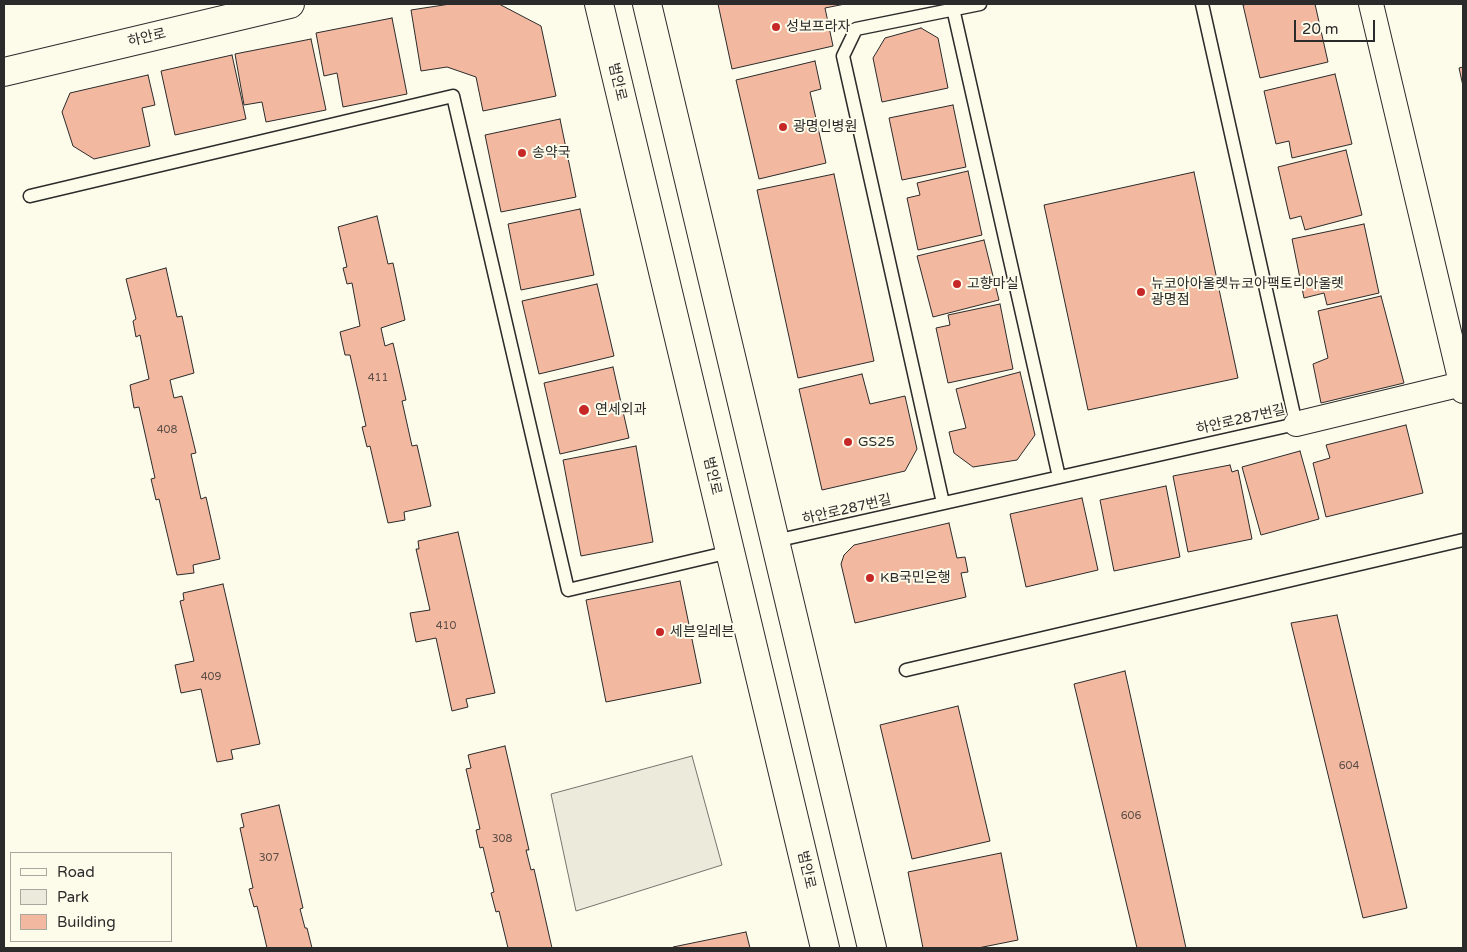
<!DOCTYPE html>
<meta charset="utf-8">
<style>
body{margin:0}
#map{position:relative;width:1467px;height:952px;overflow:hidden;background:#fdfbea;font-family:"Varela Round",sans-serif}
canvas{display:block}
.frame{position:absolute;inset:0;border:5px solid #2b2b2b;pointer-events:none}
.legend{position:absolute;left:10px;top:852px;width:162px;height:90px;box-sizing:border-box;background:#fdfbea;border:1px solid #a9a89e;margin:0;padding:6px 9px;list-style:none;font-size:15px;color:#2b2b2b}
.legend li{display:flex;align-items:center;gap:10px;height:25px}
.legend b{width:25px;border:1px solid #a9a89e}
.scale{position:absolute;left:1294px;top:20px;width:81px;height:22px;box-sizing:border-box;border:2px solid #2b2b2b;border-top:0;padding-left:6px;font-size:15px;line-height:18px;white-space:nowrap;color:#2b2b2b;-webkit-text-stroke:4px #fdfbea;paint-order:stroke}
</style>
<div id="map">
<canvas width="1467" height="952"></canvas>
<div class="frame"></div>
<ul class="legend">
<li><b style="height:6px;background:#fdfbea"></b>Road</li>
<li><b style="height:14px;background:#ecebdb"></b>Park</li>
<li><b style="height:14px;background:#f2b8a0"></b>Building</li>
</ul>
<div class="scale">20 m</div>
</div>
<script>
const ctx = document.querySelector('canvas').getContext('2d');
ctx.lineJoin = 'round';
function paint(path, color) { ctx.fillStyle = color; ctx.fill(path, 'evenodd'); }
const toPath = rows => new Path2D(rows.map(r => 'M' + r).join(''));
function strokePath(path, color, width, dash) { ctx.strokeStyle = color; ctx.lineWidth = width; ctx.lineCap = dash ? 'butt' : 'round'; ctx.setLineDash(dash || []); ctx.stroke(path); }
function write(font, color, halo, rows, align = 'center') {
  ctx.font = font + ' "Varela Round","Noto Sans KR",sans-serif'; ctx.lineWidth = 4; ctx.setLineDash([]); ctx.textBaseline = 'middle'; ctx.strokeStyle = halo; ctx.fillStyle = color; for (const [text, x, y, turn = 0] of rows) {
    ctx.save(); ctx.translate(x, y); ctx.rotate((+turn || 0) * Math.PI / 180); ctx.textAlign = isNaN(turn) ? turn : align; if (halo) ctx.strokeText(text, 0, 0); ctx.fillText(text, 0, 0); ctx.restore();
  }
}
const green = toPath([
 [692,756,722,865,576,911,551,794,692,756]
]);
paint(green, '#ecebdb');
strokePath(green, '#74746e', 1);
const building = toPath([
 [450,4,499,4,541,26,556,96,483,111,476,77,447,67,421,71,411,10,450,4],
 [718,4,845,4,825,8,833,46,732,69,718,4],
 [1248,4,1315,4,1328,62,1260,78,1243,5,1248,4],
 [392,18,407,94,343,107,337,73,324,76,316,33,392,18],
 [921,28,938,38,948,88,882,102,873,58,885,38,921,28],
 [311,39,326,110,266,122,262,102,244,105,235,54,311,39],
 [232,55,246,119,175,135,161,71,232,55],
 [815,61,821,89,810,92,826,163,759,179,736,80,815,61],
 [1463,67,1463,86,1459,68,1463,67],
 [1335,74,1352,144,1292,158,1289,141,1276,144,1264,91,1335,74],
 [148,75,155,105,142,108,150,146,94,159,73,146,62,112,70,93,148,75],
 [953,105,966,167,902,180,889,118,953,105],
 [560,119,576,197,501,212,485,135,560,119],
 [1346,150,1362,215,1305,230,1301,216,1290,219,1278,167,1346,150],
 [968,171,982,235,918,250,907,198,920,195,917,183,968,171],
 [1194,172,1238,378,1088,410,1044,205,1194,172],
 [834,174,874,361,798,378,757,190,834,174],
 [580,209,594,275,521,290,508,224,580,209],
 [377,216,388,264,393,263,405,320,381,328,385,346,393,343,406,400,402,401,412,446,417,445,431,506,404,512,405,520,388,523,370,446,367,447,362,427,366,426,350,355,345,355,340,332,360,326,352,283,347,284,343,268,347,267,338,227,377,216],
 [1364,224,1379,293,1327,305,1324,293,1304,298,1292,239,1364,224],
 [984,240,999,300,933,317,917,256,984,240],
 [166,268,177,317,182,316,194,373,170,380,174,398,182,396,196,453,191,454,201,499,206,497,220,559,193,565,194,573,177,575,159,499,156,500,151,479,155,478,139,407,134,408,130,385,149,379,140,335,136,337,133,321,136,319,126,279,166,268],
 [597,284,614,356,539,374,522,301,597,284],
 [1381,296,1404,383,1321,403,1313,364,1328,358,1318,311,1381,296],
 [1000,304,1013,369,948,383,936,328,950,325,948,315,1000,304],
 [613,367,629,438,560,454,544,383,613,367],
 [1020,372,1035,435,1017,460,973,467,954,453,949,432,966,428,956,389,1020,372],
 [862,374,870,404,905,396,917,449,905,471,822,490,799,389,862,374],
 [1406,425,1423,493,1326,517,1313,463,1330,458,1326,445,1406,425],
 [636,446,653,542,581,556,563,460,636,446],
 [1300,451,1319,519,1261,535,1242,467,1300,451],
 [1230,465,1232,472,1238,470,1252,539,1188,552,1173,476,1230,465],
 [1166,486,1180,557,1114,571,1100,500,1166,486],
 [1082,498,1098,570,1026,587,1010,514,1082,498],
 [949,523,957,558,965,557,968,572,961,573,966,597,855,623,841,564,844,555,854,545,949,523],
 [458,532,495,693,466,699,468,707,452,711,436,638,416,642,410,613,430,610,416,549,419,549,418,541,458,532],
 [680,581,701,683,606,702,586,600,680,581],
 [223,584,260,744,231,750,233,759,217,762,201,689,181,693,175,665,194,661,180,601,184,600,183,593,223,584],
 [1337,615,1407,908,1363,918,1291,623,1337,615],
 [1125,671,1186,948,1137,948,1074,684,1125,671],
 [958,706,990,841,912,859,880,725,958,706],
 [505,746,529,850,526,850,531,870,534,869,552,948,508,948,499,911,496,912,491,893,494,892,483,847,480,848,476,830,480,829,466,769,471,768,468,755,505,746],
 [279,805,303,908,300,909,305,928,307,928,312,948,267,948,257,906,254,907,249,889,253,888,240,828,244,827,241,814,279,805],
 [1001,853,1018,940,978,948,923,948,908,872,1001,853],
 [746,932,750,948,674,948,673,947,746,932]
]);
paint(building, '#f2b8a0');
strokePath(building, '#2b2b2b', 1);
const lane = toPath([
 [952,4,1059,477],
 [30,196,453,96,568,590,730,552],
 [943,503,843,56,856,29,980,4],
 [775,541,1296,424,1202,4],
 [906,670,1463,540]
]);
const street = toPath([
 [1371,4,1463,391],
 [1296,424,1462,384]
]);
const secondary = toPath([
 [599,4,825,948],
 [647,4,872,948],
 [4,72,290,4]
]);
strokePath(lane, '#2b2b2b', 15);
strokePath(street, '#2b2b2b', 26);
strokePath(secondary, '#2b2b2b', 30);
strokePath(lane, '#fdfbea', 12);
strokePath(street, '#fdfbea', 24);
strokePath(secondary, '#fdfbea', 28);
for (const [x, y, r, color] of [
 [776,27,5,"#c62828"],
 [783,127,5,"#c62828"],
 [522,153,5,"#c62828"],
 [957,284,5,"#c62828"],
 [1141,292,5,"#c62828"],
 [584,410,6,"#c62828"],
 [848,442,5,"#c62828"],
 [870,578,5,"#c62828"],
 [660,632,5,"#c62828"]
]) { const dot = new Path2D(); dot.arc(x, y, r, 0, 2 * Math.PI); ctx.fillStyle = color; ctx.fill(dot); strokePath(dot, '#fdfbea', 2); }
write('11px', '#5d4e48', null, [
 ["411",378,378],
 ["408",167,430],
 ["410",446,626],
 ["409",211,677],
 ["604",1349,766],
 ["606",1131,816],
 ["308",502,839],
 ["307",269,858]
]);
write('14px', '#2b2b2b', '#fdfbea', [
 ["성보프라자",786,27],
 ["광명인병원",793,127],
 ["송약국",532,153],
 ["고향마실",967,284],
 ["뉴코아아울렛뉴코아팩토리아울렛",1151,284],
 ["광명점",1151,300],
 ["연세외과",595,410],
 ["GS25",858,442],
 ["KB국민은행",880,578],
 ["세븐일레븐",670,632]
], 'left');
write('14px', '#2b2b2b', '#fdfbea', [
 ["하안로",147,38,-13],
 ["범안로",617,82,77],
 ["하안로287번길",1241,420,-13],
 ["범안로",712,476,77],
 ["하안로287번길",847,510,-13],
 ["범안로",806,870,77]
]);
</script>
